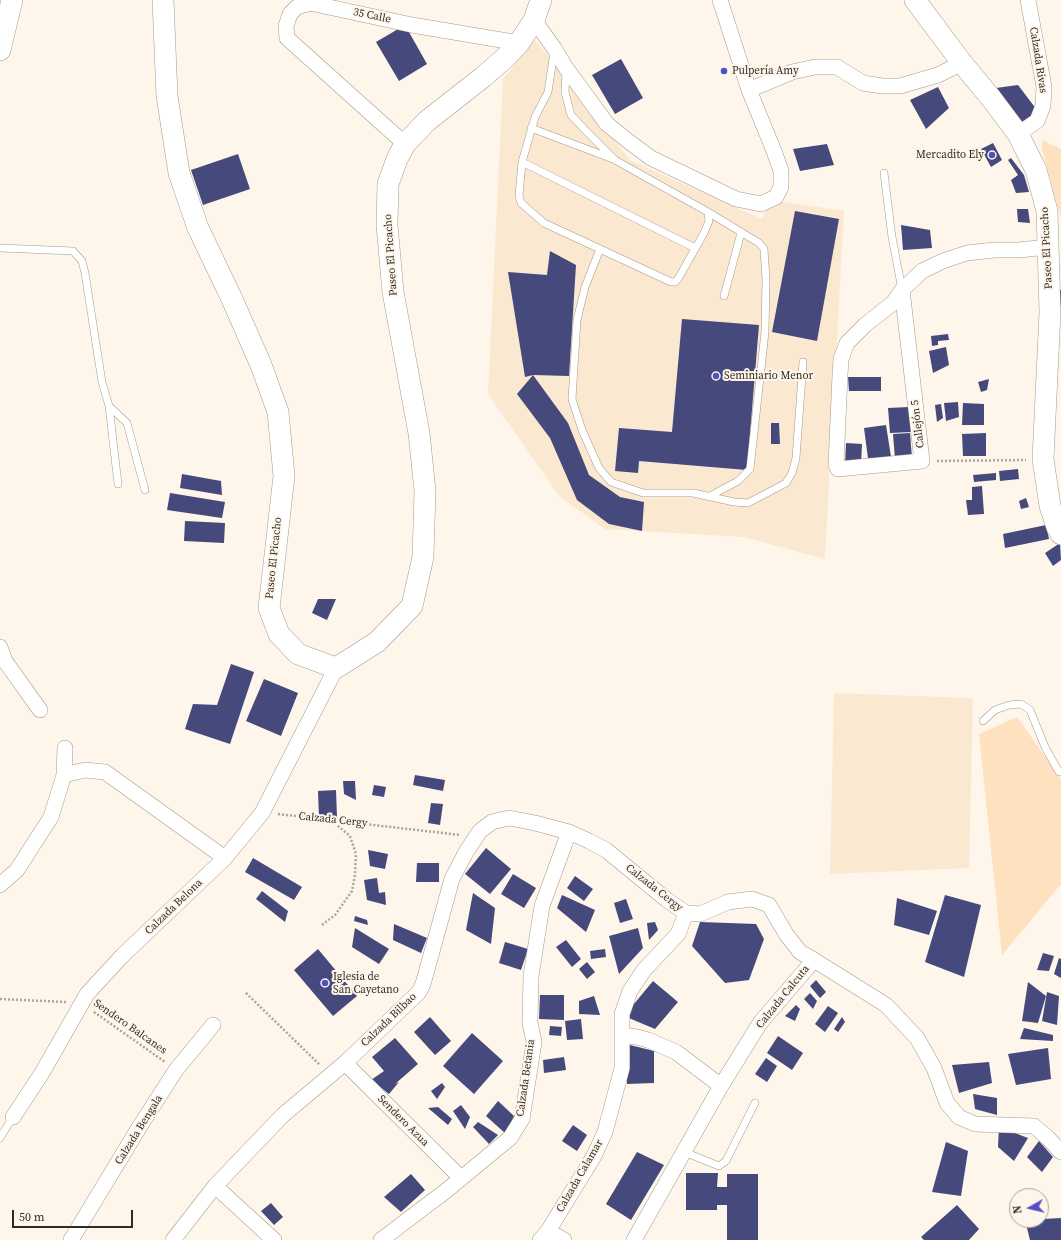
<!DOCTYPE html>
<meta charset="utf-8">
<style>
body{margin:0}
#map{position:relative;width:1061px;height:1240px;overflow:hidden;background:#fef6eb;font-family:"Source Serif 4",serif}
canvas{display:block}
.north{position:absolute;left:1009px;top:1188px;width:40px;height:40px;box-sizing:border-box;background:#fef6eb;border:1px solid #aca59c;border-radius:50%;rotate:262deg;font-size:11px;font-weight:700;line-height:16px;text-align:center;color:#312b25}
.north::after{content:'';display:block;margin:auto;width:14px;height:18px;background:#524ec5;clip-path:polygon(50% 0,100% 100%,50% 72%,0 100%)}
.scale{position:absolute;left:12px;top:1210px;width:121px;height:18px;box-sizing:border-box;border:2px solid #312b25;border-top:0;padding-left:5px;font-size:12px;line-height:14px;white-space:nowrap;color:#312b25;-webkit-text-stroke:3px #fef6eb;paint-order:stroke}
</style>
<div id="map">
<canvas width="1061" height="1240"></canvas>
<div class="north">N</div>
<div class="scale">50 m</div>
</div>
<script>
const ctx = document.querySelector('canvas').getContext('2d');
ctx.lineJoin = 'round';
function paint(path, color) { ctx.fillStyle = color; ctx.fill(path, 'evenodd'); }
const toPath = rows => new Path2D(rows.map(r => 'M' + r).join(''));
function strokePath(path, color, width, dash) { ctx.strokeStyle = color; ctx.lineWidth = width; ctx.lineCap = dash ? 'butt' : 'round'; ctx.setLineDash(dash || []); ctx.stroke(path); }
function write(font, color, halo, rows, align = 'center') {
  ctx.font = font + ' "Source Serif 4",serif'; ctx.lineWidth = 4; ctx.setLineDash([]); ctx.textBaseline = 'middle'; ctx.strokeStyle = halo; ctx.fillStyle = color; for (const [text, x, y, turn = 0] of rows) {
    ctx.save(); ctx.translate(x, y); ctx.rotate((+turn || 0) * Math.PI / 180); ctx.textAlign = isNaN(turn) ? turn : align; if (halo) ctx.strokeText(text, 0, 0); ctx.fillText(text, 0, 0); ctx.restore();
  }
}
paint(toPath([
 [535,40,571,82,630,160,762,219,766,210,779,201,844,211,825,559,743,537,605,529,560,497,488,394,503,79],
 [834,693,973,698,969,868,830,874]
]), '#fbe8d1');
paint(toPath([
 [1042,140,1061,149,1061,219,1042,149],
 [1017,717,1061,779,1061,884,1002,955,979,734]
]), '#fee1be');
paint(toPath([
 [405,25,427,64,399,81,376,42],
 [621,59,643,98,615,114,592,75],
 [1018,85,1037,110,1023,125,996,88],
 [938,87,949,108,926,129,910,100],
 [993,143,1002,160,991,167,981,149],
 [827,144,834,165,800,171,793,149],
 [238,154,250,189,203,205,191,170],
 [1011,158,1024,175,1029,192,1016,193,1011,180,1018,175,1008,160],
 [1017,209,1028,209,1030,223,1018,222],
 [795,211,839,219,817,341,772,332],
 [901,225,930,230,932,248,903,250],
 [550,251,576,265,569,376,533,375,525,377,508,272,547,275],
 [1057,289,1061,290,1061,306,1060,306],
 [682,319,759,325,747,470,639,461,638,473,615,471,619,428,672,432],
 [948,334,949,340,938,341,938,345,932,346,931,336],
 [946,347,949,365,933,373,929,351],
 [533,375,568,423,589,475,620,497,644,502,642,531,609,524,577,500,550,438,517,394],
 [848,377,881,377,881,391,849,391],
 [989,379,987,390,981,392,978,382],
 [958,402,959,417,946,421,944,403],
 [963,403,984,404,984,425,962,425],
 [941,404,943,418,937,422,935,405],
 [909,407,911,432,890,433,888,408],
 [771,423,779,423,780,444,771,444],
 [886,425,892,463,869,466,864,428],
 [910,433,912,458,895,459,893,434],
 [986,433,986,456,963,456,962,434],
 [846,443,862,444,861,466,845,465],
 [1018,469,1019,479,1000,481,999,471],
 [996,473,996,480,974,482,973,475],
 [182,474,221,481,222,495,180,488],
 [982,486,984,514,968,515,966,500,972,500,972,487],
 [170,493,225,502,222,518,167,510],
 [1026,498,1029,507,1021,509,1019,501],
 [185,521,225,523,224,543,184,541],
 [1046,525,1049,539,1005,548,1003,534],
 [1060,543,1061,560,1053,566,1045,553],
 [318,599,336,599,327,620,312,613],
 [231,664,254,672,230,744,185,729,193,704,217,705],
 [264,679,298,693,281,736,246,721],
 [415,775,445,780,443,791,413,785],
 [343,781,355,781,356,800,344,794],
 [374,785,386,787,384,797,372,795],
 [336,790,337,817,319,818,318,791],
 [431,803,443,804,440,825,428,823],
 [486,848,511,869,490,894,465,874],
 [368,850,388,854,385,869,370,866],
 [253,858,302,887,294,900,245,872],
 [417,863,439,863,439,882,416,882],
 [513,874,536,888,524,908,501,894],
 [575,876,593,889,584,901,567,888],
 [377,878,379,893,385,892,386,905,367,900,364,880],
 [262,891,288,911,285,922,256,899],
 [473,893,495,908,491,944,466,930],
 [562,895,595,910,586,932,557,908],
 [945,895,981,905,964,977,925,962],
 [897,898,937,911,929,935,894,925],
 [626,899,633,919,620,923,614,903],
 [355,916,367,920,368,925,354,921],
 [655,922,658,930,649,940,647,923],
 [700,922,756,924,764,939,749,980,725,983,692,946],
 [394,924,427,938,421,953,393,940],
 [355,928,389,949,379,964,352,947],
 [638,928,643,948,619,974,609,936],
 [566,940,581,959,572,967,556,947],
 [505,942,528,949,521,970,499,963],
 [318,949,357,996,333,1016,294,970],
 [605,949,606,957,591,959,590,951],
 [1043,953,1054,956,1049,971,1037,970],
 [1059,958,1061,959,1061,978,1054,974],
 [587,962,595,972,587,979,579,969],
 [816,980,826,992,820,998,810,986],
 [653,981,678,1002,655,1029,624,1016],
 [1028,982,1046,996,1038,1023,1022,1021],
 [1047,992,1059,996,1057,1025,1042,1021],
 [810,993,817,1001,813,1009,804,999],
 [540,995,564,995,564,1020,539,1019],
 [594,996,600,1015,579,1014,579,1001],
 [796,1005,800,1009,795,1021,785,1016],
 [828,1006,838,1013,825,1032,815,1024],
 [430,1017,451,1041,435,1055,414,1032],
 [842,1017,845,1022,838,1032,834,1029],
 [581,1019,583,1039,567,1040,565,1021],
 [550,1026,562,1027,561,1036,549,1035],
 [1024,1028,1053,1035,1053,1041,1020,1039],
 [472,1033,503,1061,474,1094,443,1066],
 [778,1036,803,1053,792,1070,767,1053],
 [395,1038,418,1064,395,1084,399,1082,389,1094,371,1080,384,1071,372,1057],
 [626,1044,654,1051,654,1083,627,1084],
 [1048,1048,1051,1079,1016,1085,1008,1054],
 [564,1057,566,1070,544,1073,543,1060],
 [766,1058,777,1066,767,1082,755,1074],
 [989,1062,992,1083,959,1093,952,1065],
 [442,1083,445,1087,437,1099,431,1091],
 [973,1094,997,1098,997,1115,975,1109],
 [498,1101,514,1116,506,1134,486,1116],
 [461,1105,470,1117,465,1129,453,1111],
 [438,1107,452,1119,448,1125,428,1108],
 [478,1122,498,1135,489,1144,473,1127],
 [573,1125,587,1135,577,1151,562,1141],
 [999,1127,1028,1138,1014,1161,998,1147],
 [1039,1141,1053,1157,1042,1172,1027,1157],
 [946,1142,968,1151,961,1196,932,1192],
 [637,1152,664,1165,631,1220,606,1204],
 [686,1173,718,1173,717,1187,727,1187,727,1174,758,1174,758,1240,727,1240,727,1205,717,1205,717,1210,686,1210],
 [411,1174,425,1190,401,1212,384,1197],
 [271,1203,283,1217,274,1225,261,1211],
 [957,1205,979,1229,969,1240,924,1240,921,1237],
 [1061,1218,1061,1240,1030,1240,1025,1220]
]), '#45497b');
const lane = toPath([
 [554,52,548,92,535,117,522,162,519,196,521,203,544,223,671,282,675,282,678,279,704,233,709,221,708,212,615,160,586,131,571,115,565,92,566,72],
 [531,128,613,159],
 [522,162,695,248],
 [884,173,892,237,902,290],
 [708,212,759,243,764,249,766,279,765,332,750,469,738,481,710,496],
 [0,248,73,251,82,261,85,273,102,382,109,406,127,423,145,490],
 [600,249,585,287,577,320,572,399,582,430,599,468,611,482,643,493,693,493,734,502,748,503,786,483,792,473,796,458,803,362],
 [724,296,741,233],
 [109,406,118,484],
 [983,721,995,710,1009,705,1021,704,1030,710,1045,747,1059,772,1061,772],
 [0,1138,13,1117],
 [684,1152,719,1166,726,1161,755,1103]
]);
const street = toPath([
 [534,20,554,48,566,68,607,124,632,144,651,158,736,199,761,204,776,197,781,187,781,171,774,151,749,90,720,0],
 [749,90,792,72,815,67,837,67,863,83,882,86,900,86,938,75,962,63],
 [1018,134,1037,121,1043,106,1044,87,1028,0],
 [405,144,287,38,286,26,290,14,297,7,310,3,412,25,519,43],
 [902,290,922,461,838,469,836,465,840,375,841,359,847,343,865,325,893,303,902,290,922,271,943,261,967,253,994,250,1019,250,1048,247],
 [0,647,5,661,40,710],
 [64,775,85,770,105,772,225,858],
 [0,885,17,870,51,817,64,775,65,748],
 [622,1035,637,1037,648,1040,676,1052,721,1086],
 [345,1063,461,1178],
 [13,1117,42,1073,87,994,122,956,225,858,262,813,336,668],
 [215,1186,274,1240],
 [548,1231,564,1240],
 [71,1240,140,1126,176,1070,213,1025],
 [173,1240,215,1186,283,1115,345,1063,419,992,423,984,452,879,466,852,480,831,492,822,509,818,535,823,569,832,589,841,606,850,667,900,686,913,700,914,728,902,752,899,769,905,786,934,800,952,814,960],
 [381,1240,447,1190,510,1138,522,1119,534,1042,530,1023,531,976,542,906,569,832],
 [540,1240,548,1231,594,1156,605,1132,622,1068,622,1014,630,991,644,970,678,934,686,913],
 [634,1240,721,1086,760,1023,814,960,886,1005,917,1038,934,1068,947,1103,959,1117,975,1124,1034,1126,1048,1138,1061,1152]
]);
const secondary = toPath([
 [163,0,167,96,179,173,198,228,232,299,261,365,278,412,284,476,269,608,279,634,298,654,336,668,377,642,412,606,423,557,425,491,419,433,393,292,387,225,388,184,397,159,405,144,427,121,483,77,506,57,519,43,534,20,541,0],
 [915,0,962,63,991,98,1018,134,1036,170,1047,211,1050,312,1043,459,1050,506,1057,527,1061,534],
 [0,50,12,0]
]);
strokePath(lane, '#a69989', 8);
strokePath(street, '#a69989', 16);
strokePath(secondary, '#a69989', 22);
strokePath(toPath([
 [937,461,1026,460],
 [278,814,460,835],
 [322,925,335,915,352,891,355,875,356,854,350,836,332,821],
 [246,993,320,1065],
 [0,999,66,1002],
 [94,1012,165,1062]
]), '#aba49b', 2.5, [2, 2]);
strokePath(lane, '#fff', 7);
strokePath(street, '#fff', 15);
strokePath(secondary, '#fff', 21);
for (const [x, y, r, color] of [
 [724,71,4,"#524ec5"],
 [992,155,4,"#524ec5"],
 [716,376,4,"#524ec5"],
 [325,983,4,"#524ec5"]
]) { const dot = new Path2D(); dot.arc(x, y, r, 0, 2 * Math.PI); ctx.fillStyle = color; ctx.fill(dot); strokePath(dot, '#fef6eb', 1.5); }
write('11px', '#312b25', '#fef6eb', [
 ["35 Calle",372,16,12],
 ["Calzada Rivas",1038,60,81],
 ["Paseo El Picacho",1047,248,-93],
 ["Paseo El Picacho",391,255,-94],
 ["Callejón 5",918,424,-97],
 ["Paseo El Picacho",274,558,-84],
 ["Calzada Cergy",333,820,6],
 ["Calzada Cergy",654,888,38],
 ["Calzada Belona",174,907,-44],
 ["Calzada Calcuta",783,997,-51],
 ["Calzada Bilbao",389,1020,-44],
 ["Sendero Balcanes",130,1027,35],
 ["Calzada Betania",526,1078,-82],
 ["Sendero Azua",403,1121,45],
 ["Calzada Bengala",139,1130,-58],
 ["Calzada Calamar",580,1176,-60]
]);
write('11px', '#312b25', '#fef6eb', [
 ["Pulpería Amy",732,71],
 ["Mercadito Ely",984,155,"right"],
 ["Seminiario Menor",724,376],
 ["Iglesia de",333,977],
 ["San Cayetano",333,990]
], 'left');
</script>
